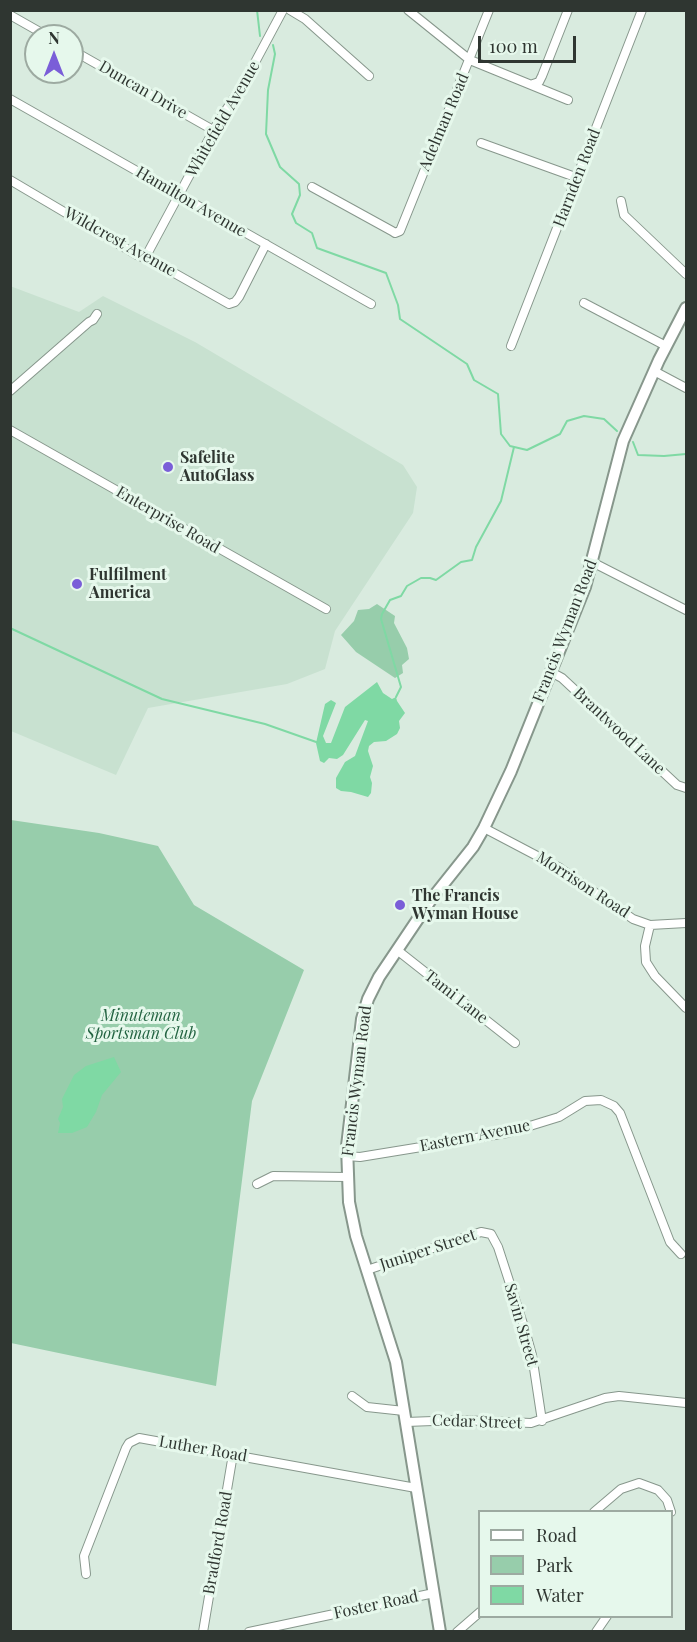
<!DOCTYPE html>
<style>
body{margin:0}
#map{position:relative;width:697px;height:1642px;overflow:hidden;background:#d9ebdf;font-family:"Playfair Display",serif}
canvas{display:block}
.frame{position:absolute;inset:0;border:12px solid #2f3631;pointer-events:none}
.legend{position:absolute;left:478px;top:1510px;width:195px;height:108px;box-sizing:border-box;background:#e6f8ec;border:2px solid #9daaa1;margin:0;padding:8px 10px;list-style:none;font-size:18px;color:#2f3631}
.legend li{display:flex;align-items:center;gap:12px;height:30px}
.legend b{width:30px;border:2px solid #9daaa1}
.north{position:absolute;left:24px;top:24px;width:60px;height:60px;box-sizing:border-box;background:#e6f8ec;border:2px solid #9daaa1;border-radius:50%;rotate:0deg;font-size:16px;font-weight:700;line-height:24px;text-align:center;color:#2f3631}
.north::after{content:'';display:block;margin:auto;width:21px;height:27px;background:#7a5ed8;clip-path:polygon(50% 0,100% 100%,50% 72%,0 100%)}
.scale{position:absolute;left:478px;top:36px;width:98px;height:27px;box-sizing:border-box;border:3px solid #2f3631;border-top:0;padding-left:8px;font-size:18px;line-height:21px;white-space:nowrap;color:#2f3631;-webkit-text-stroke:4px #e6f8ec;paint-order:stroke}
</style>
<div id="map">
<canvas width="697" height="1642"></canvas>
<div class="frame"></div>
<ul class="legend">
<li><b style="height:8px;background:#fff"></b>Road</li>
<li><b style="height:16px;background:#97cdab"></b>Park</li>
<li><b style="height:16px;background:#7fd9a4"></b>Water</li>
</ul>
<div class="north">N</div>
<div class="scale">100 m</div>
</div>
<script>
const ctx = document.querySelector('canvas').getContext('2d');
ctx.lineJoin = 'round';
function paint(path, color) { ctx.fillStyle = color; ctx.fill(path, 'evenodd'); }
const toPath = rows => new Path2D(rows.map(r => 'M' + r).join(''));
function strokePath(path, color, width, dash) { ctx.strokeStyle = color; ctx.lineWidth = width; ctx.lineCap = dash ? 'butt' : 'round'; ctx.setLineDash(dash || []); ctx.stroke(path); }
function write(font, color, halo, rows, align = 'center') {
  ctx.font = font + ' "Playfair Display",serif'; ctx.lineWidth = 6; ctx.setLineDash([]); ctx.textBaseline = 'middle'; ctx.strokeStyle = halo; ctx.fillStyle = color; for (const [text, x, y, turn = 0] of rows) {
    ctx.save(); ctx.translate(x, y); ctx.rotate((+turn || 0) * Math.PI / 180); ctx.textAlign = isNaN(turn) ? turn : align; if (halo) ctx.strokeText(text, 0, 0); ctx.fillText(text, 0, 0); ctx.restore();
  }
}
paint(toPath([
 [10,286,79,312,103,296,195,342,403,465,417,487,413,513,335,631,325,669,287,684,148,708,116,775,11,731]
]), '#c8e1d0');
paint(toPath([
 [377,604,395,616,394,623,407,648,409,659,402,665,403,673,395,678,356,652,341,635,354,621,358,610,369,609],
 [11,820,99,833,158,846,194,905,304,970,252,1101,216,1386,11,1343]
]), '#97cdab');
paint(toPath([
 [377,682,383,693,392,699,396,697,397,701,405,713,399,721,400,728,397,734,386,741,374,742,369,746,368,751,373,766,370,777,372,783,371,793,368,797,351,792,341,791,336,788,336,778,345,762,355,756,368,721,365,720,343,755,337,759,329,758,324,763,320,761,316,743,325,704,331,700,336,703,323,736,326,743,331,743,345,707],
 [114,1057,121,1072,102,1095,96,1112,87,1127,72,1133,58,1133,60,1123,58,1119,63,1107,62,1099,74,1075,86,1066]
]), '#7fd9a4');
strokePath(toPath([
 [257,10,260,36],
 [273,45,275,54,268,90,266,134,280,167,299,184,300,195,292,214,296,223,312,233,317,248,386,273,398,305,400,319,467,364,474,380,498,394,501,434,510,446,527,450,560,434,567,421,584,416,604,419,617,431],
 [633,442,638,455,664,456,686,454],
 [10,628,162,699,265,724,319,743],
 [396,697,401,687,381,619,382,614,390,600,401,596,407,586,421,578,430,578,436,580,461,562,472,560,476,547,501,501,514,447]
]), '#7fd9a4', 2);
const street = toPath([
 [290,10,305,19,369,76],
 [408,10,470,60,568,100],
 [10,15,47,36],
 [72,50,213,130],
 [533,84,539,82,542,76,568,10],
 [10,99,371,304],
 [481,143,578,178],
 [10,180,137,255,153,261,229,304,235,302,239,297,266,244],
 [312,187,392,231,395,233,400,231,489,10],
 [621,201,624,215,686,274],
 [145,258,217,124,245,81,283,10],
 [584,303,666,346],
 [511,346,642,10],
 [654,371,686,388],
 [10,391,89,322,93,320,97,314],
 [10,430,326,609],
 [592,562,686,610],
 [551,672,562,678,677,785,686,788],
 [484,828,560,868,633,919,650,925,686,923],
 [650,925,645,946,646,962,655,976,686,1008],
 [397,950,515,1043],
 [347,1156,360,1157,507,1133,559,1117,585,1101,601,1100,614,1106,620,1113,670,1242,681,1254],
 [257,1184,273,1176,347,1177],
 [367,1270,481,1232,491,1234,498,1247,525,1330,532,1355,542,1421],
 [352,1396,367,1407,404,1411],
 [406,1422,460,1420,531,1423,605,1398,619,1396,686,1403],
 [594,1512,621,1489,639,1483,658,1490,667,1500,671,1512],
 [86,1574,84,1556,126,1448,129,1443,139,1438,416,1488],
 [203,1632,233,1454],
 [249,1632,434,1593],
 [457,1632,480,1612],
 [596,1632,607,1616]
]);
const secondary = toPath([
 [440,1632,396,1362,356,1236,349,1202,347,1146,362,1019,368,999,379,977,430,901,473,847,484,828,511,771,585,587,623,441,659,360,686,308]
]);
strokePath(street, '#87978c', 10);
strokePath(secondary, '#87978c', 14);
strokePath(street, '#fff', 8);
strokePath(secondary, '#fff', 10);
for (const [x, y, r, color] of [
 [168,467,6,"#7a5ed8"],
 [77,584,6,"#7a5ed8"],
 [400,905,6,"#7a5ed8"]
]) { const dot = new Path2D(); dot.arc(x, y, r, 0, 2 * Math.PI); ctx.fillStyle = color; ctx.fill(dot); strokePath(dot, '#e6f8ec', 2); }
write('16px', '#2f3631', '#e6f8ec', [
 ["Duncan Drive",143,90,30],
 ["Whitefield Avenue",223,119,-60],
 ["Adelman Road",444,122,-67],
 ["Harnden Road",577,178,-69],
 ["Hamilton Avenue",191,202,30],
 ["Wildcrest Avenue",120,242,29],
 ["Enterprise Road",168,520,30],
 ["Francis Wyman Road",565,631,-69],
 ["Brantwood Lane",619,731,43],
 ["Morrison Road",583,885,33],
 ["Tami Lane",456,997,38],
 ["Francis Wyman Road",357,1081,-83],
 ["Eastern Avenue",475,1136,-11],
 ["Juniper Street",428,1250,-18],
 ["Savin Street",521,1325,74],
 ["Cedar Street",477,1422,2],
 ["Luther Road",203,1449,10],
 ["Bradford Road",218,1543,-80],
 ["Foster Road",376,1605,-12]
]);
write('bold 16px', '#2f3631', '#e6f8ec', [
 ["Safelite",180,458],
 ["AutoGlass",180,476],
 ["Fulfilment",89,575],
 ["America",89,593],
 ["The Francis",412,896],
 ["Wyman House",412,914]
], 'left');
write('italic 16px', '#236442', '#e6f8ec', [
 ["Minuteman",141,1016],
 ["Sportsman Club",141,1034]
]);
</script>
